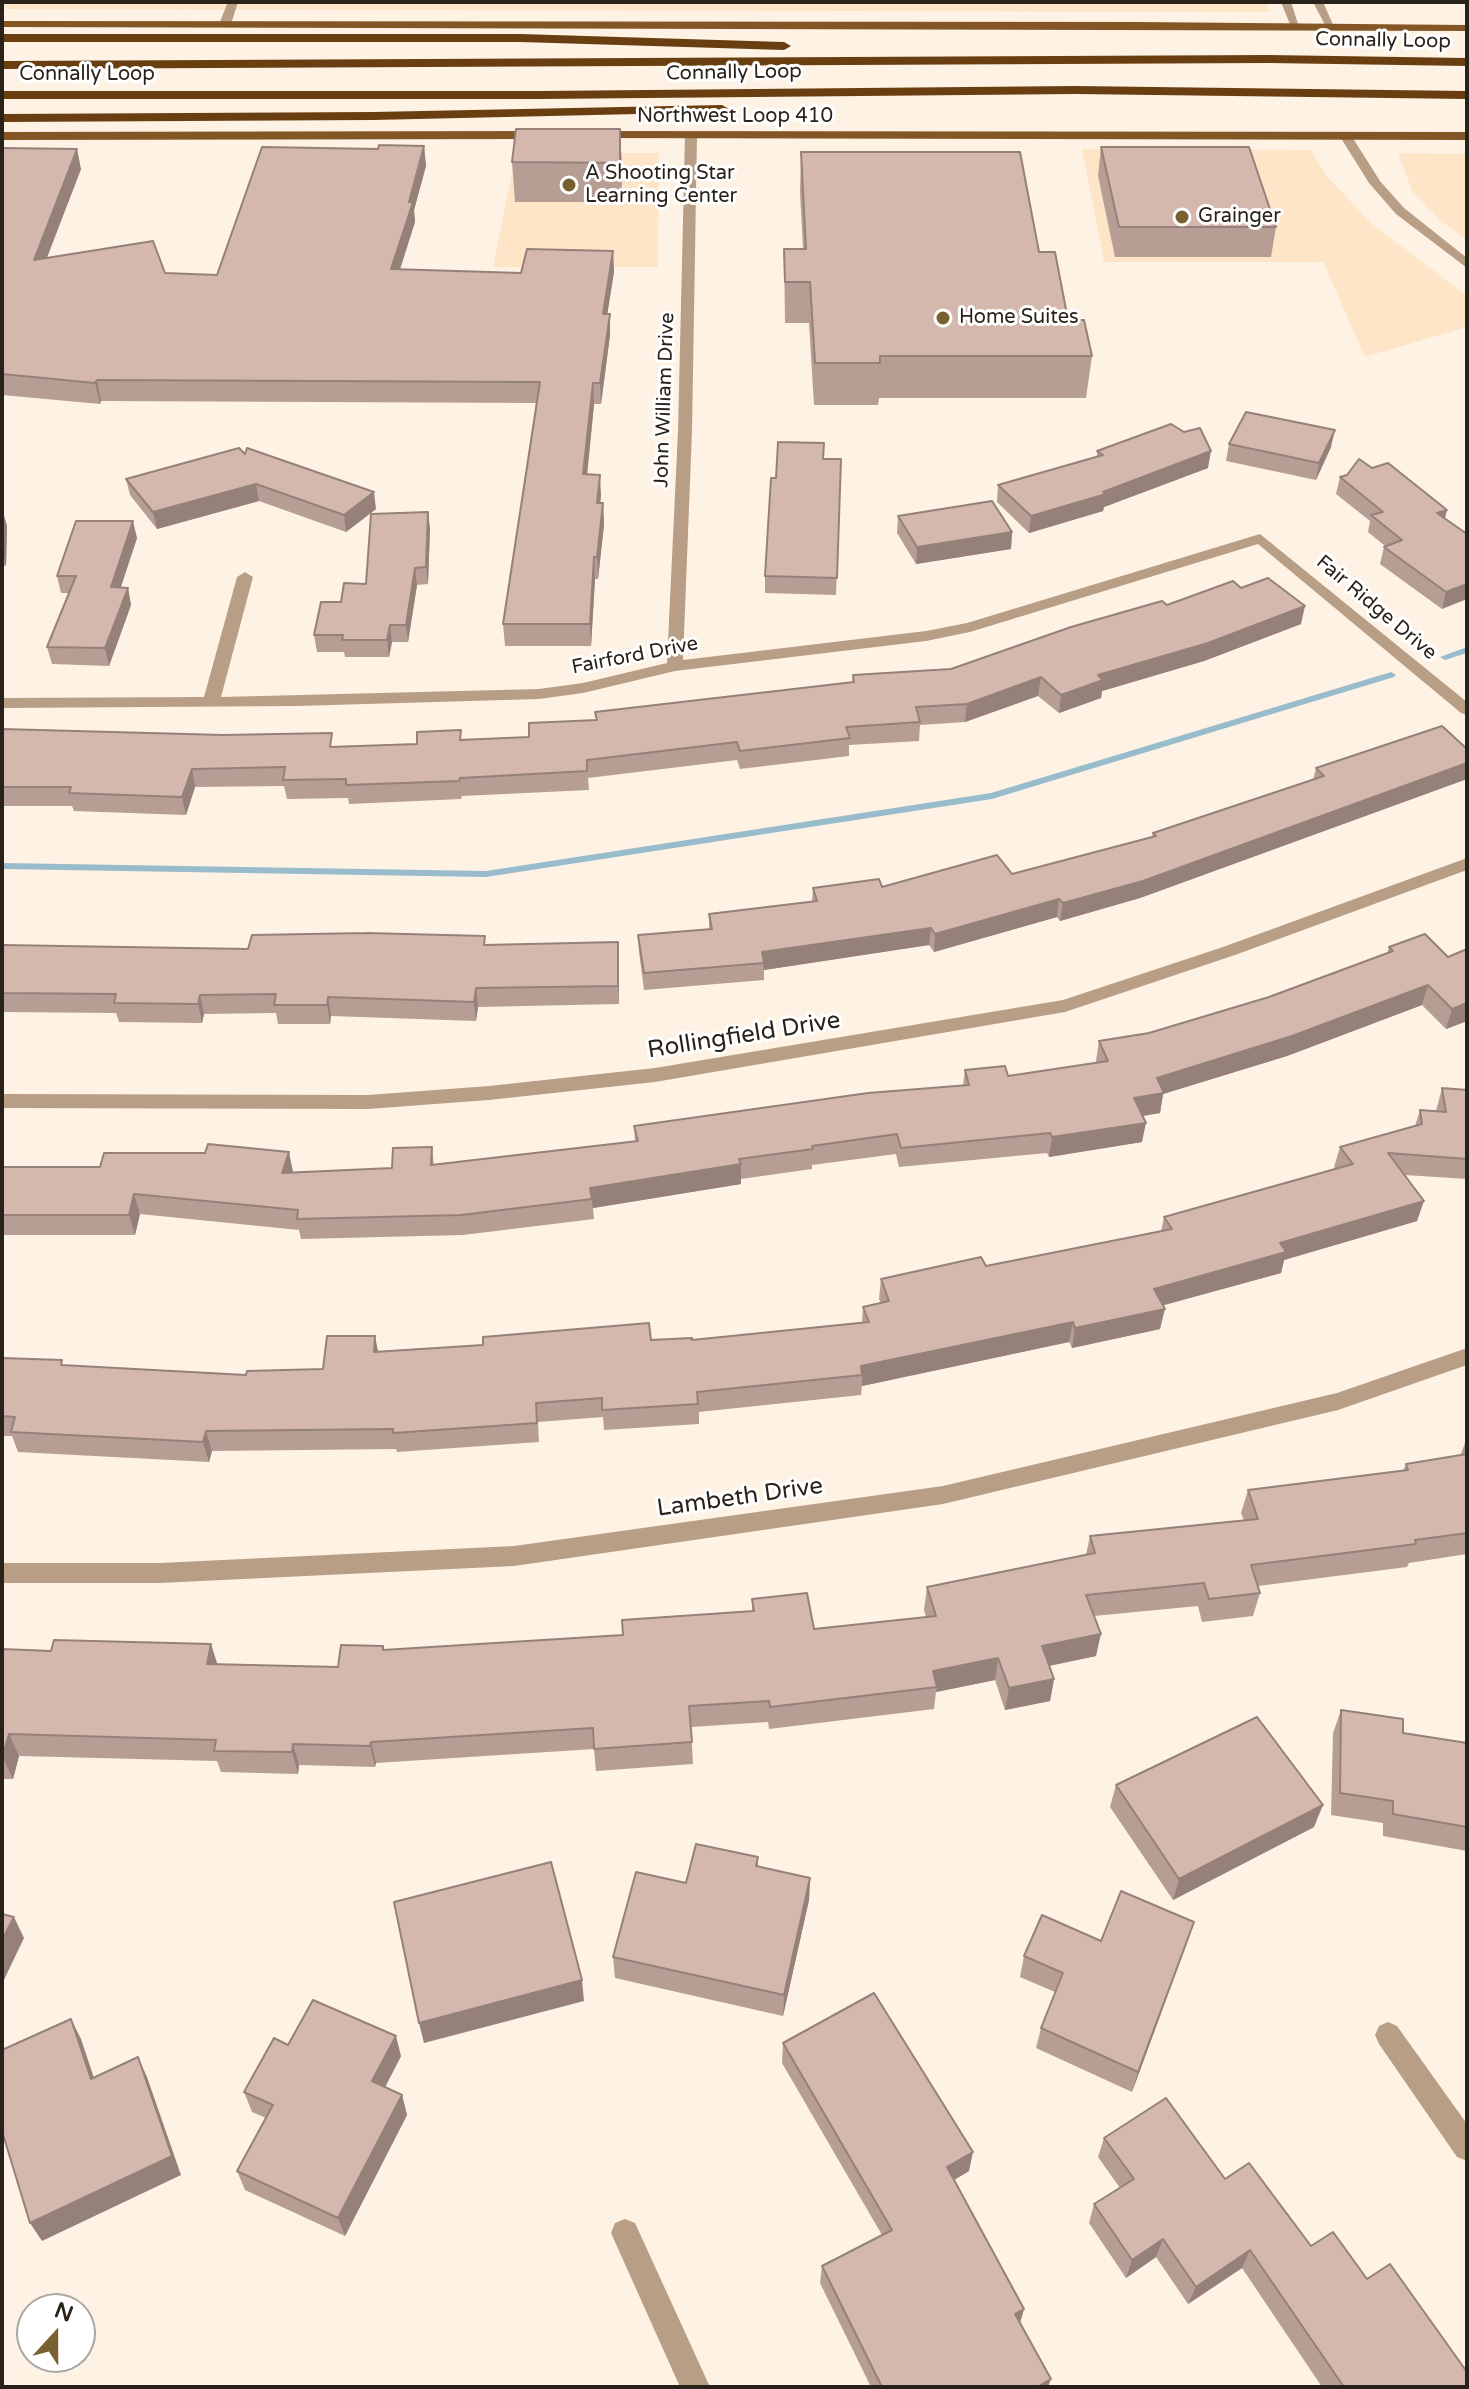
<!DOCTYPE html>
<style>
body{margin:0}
#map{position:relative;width:1469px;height:2389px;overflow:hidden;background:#fef2e5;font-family:"Varela Round",sans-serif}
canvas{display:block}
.frame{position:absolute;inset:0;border:4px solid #29221a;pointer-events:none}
.north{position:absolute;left:16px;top:2293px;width:80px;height:80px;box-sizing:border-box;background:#fff;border:2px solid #a9a7a3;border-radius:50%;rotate:21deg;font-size:22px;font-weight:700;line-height:32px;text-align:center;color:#29221a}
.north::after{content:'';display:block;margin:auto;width:28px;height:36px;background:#796031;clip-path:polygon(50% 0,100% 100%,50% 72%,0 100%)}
</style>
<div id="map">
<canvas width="1469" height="2389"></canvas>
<div class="frame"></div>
<div class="north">N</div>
</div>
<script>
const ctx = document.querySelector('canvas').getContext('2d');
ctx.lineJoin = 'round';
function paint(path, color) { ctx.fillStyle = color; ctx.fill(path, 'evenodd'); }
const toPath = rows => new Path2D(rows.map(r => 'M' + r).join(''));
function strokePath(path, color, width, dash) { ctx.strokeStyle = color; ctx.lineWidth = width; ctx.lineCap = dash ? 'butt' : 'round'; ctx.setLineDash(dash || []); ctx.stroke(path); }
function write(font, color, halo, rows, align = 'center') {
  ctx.font = font + ' "Varela Round",sans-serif'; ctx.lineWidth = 6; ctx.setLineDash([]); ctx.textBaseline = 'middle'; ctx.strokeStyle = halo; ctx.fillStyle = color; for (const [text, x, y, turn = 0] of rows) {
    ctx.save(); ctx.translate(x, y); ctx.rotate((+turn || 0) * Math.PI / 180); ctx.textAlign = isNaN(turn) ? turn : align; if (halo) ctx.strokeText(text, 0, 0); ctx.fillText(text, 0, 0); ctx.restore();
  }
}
paint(toPath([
 [2,2,1267,2,1269,12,2,9],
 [1082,149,1311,150,1326,175,1372,224,1467,296,1467,327,1365,357,1323,262,1104,262],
 [516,153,659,153,658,267,493,267],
 [1398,153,1467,154,1467,240,1441,221,1412,191]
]), '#fee5c8');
paint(toPath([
 [1467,647,1467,653,1445,660,1440,657,1467,647],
 [1391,672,1396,675,1394,677,992,799,486,877,2,869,2,863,486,871,991,793,1391,672]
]), '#99bccc');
paint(toPath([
 [228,2,238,2,231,24,225,27,219,24,228,2],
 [1281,2,1291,2,1299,27,1291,27,1281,2],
 [1313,2,1323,2,1334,27,1326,27,1313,2],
 [691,131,697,135,692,431,683,660,926,631,967,623,1260,534,1467,702,1467,715,1461,713,1258,544,970,632,926,641,675,671,583,693,539,699,297,706,2,708,2,698,204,697,237,577,245,572,253,577,221,697,539,689,583,683,667,663,678,431,685,135,691,131],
 [1341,132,1349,132,1380,181,1404,208,1467,258,1467,268,1396,214,1369,183,1339,135,1341,132],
 [1467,858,1467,870,1235,955,1065,1012,655,1082,489,1100,368,1109,2,1108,2,1094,368,1095,489,1086,655,1068,1063,1000,1223,947,1467,858],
 [1467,1348,1467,1365,1338,1410,943,1504,514,1566,160,1583,2,1583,2,1563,160,1563,514,1546,943,1486,1337,1393,1467,1348],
 [1388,2022,1397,2026,1467,2124,1467,2161,1457,2157,1379,2044,1375,2035,1379,2026,1388,2022],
 [625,2219,635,2223,710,2387,680,2387,611,2233,615,2223,625,2219]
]), '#b99e86');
paint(toPath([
 [2,21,1138,22,1467,25,1467,31,2,27,2,21],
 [594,131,1467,132,1467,140,590,138,588,135,594,131],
 [2,132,542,131,548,135,542,139,2,140,2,132]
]), '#845626');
paint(toPath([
 [2,34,520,34,784,42,791,46,784,50,520,42,2,42,2,34],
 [1269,55,1467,58,1467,66,1269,63,2,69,2,61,1269,55],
 [1076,86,1467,91,1467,99,1076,94,540,99,2,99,2,91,540,91,1076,86],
 [722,105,729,109,727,112,373,120,2,122,2,114,373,112,722,105]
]), '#693f11');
paint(toPath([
 [620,129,621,202,515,202,512,162],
 [424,146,426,166,414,210,415,222,400,270,521,273,613,251,614,272,607,314,610,335,601,404,594,404,587,474,600,475,600,503,603,503,604,525,598,579,595,579,591,646,505,646,503,624,537,403,101,401,100,404,2,395,2,148,81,169,47,258,165,273,217,275,378,149],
 [1101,147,1276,227,1271,257,1115,257,1098,176],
 [801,152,1039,252,1068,320,1092,356,1086,398,879,398,878,405,814,405,809,323,785,323,784,249,803,249,800,192],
 [1229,444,1331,447,1316,480,1226,461],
 [1097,451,1208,468,1104,507,1103,511,1029,533,997,502,998,485,1097,457],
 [245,454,376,509,346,532,259,501,157,529,130,495,126,479],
 [824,459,841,459,836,595,765,593,765,576,776,478],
 [1340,477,1445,518,1467,534,1442,609,1380,564,1384,547,1385,546,1368,532,1370,521,1336,494],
 [2,509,7,526,6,566,2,565],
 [898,516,1012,532,1011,549,916,564,897,533],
 [430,528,428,584,417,585,408,642,392,642,389,657,345,657,344,652,317,652,314,635,341,602,366,584],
 [137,538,121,587,128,588,131,605,109,666,52,664,47,647,69,593,61,593,57,576],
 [1241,588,1301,624,1204,661,1102,691,1101,698,1059,713,1038,696,965,722,920,725,919,741,849,745,849,756,740,769,737,760,588,778,589,790,462,796,461,799,349,804,348,798,287,799,284,786,195,787,186,815,74,811,72,806,2,806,2,729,334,747,417,744,529,737,596,720,595,712,852,682,853,675,951,669,1167,605],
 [1467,749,1467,779,1140,898,1060,921,1057,917,934,952,929,945,764,970,764,980,644,990,639,952,638,935,709,929,709,914,812,902,813,888,882,887,1012,874,1152,837,1153,833,1313,780,1316,768],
 [2,945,248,949,486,945,619,961,619,1004,478,1007,476,1021,331,1016,330,1024,278,1024,276,1013,204,1014,202,1023,119,1022,116,1013,2,1012],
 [1389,947,1448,957,1467,949,1467,1021,1446,1029,1422,1005,1287,1056,1163,1094,1160,1113,1142,1116,1142,1142,1049,1157,1047,1153,899,1167,896,1154,812,1165,812,1169,741,1179,741,1184,593,1208,594,1219,463,1235,301,1239,299,1230,140,1214,135,1235,2,1235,2,1167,293,1172,392,1168,432,1147,434,1165,635,1142,634,1126,963,1085,965,1070,1008,1076,1097,1063,1096,1061,1099,1041,1149,1033,1269,997,1387,954],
 [1442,1088,1467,1090,1467,1179,1405,1175,1417,1221,1284,1260,1281,1273,1163,1305,1160,1329,1072,1348,1069,1342,862,1386,861,1395,699,1412,699,1424,604,1430,603,1417,538,1422,539,1442,397,1452,396,1449,212,1451,209,1462,18,1452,12,1436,2,1436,2,1358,64,1365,246,1375,323,1369,378,1352,651,1340,692,1340,862,1323,863,1307,881,1303,879,1299,881,1279,986,1266,1161,1231,1164,1217,1336,1169,1334,1167,1340,1147,1415,1126,1420,1110,1436,1111],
 [1467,1438,1467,1554,1409,1563,1407,1567,1258,1586,1260,1593,1253,1616,1202,1622,1198,1606,1094,1616,1096,1656,1049,1666,1054,1679,1050,1701,1005,1710,995,1680,936,1692,934,1709,769,1729,768,1722,691,1727,693,1764,596,1771,594,1749,376,1763,375,1767,299,1765,298,1774,221,1772,217,1761,19,1756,13,1779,2,1779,2,1649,217,1664,338,1667,383,1646,384,1650,623,1635,752,1611,752,1599,814,1629,926,1617,924,1610,927,1587,1086,1555,1090,1536,1244,1520,1241,1513,1248,1490,1403,1471,1406,1464,1460,1456],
 [1341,1710,1403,1733,1467,1743,1467,1851,1383,1836,1383,1823,1331,1815,1333,1733],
 [1116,1785,1314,1827,1173,1900,1110,1807],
 [758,1857,758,1866,810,1878,809,1900,783,2016,615,1978,613,1957],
 [1194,1922,1132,2092,1036,2048,1041,2028,1055,1992,1020,1977,1024,1956],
 [783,2043,969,2171,954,2180,1024,2309,1020,2323,1048,2387,871,2387,820,2283,822,2266,882,2235,782,2063],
 [288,2045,401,2056,385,2087,402,2095,407,2115,345,2236,245,2190,237,2171,266,2118,252,2112,244,2092],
 [1104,2138,1225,2179,1311,2246,1367,2279,1467,2387,1322,2387,1242,2268,1188,2304,1156,2257,1126,2278,1089,2223,1094,2204,1120,2188,1098,2157]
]), '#b79e95');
paint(toPath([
 [620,129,622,168,621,202,620,163],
 [424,146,426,166,414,210,415,222,393,290,391,269],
 [77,149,81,169,38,280,34,260],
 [613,251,614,272,604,335,603,314],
 [610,314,610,335,601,404,600,383],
 [97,380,101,401,100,404,95,383],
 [593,383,594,404,585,496,583,474],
 [1335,430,1331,447,1316,480,1319,463],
 [1211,451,1208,468,1104,507,1103,511,1029,533,1031,516,1103,492],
 [600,475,601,496,598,525,597,503],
 [256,484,259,501,157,529,153,512],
 [374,492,376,509,346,532,344,515],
 [603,503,604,525,598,579,597,557],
 [2,509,7,526,6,566,2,550],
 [1447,510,1443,527,1437,513],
 [428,512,430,528,428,584,426,567],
 [133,521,137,538,115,604,111,587],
 [1012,532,1011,549,916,564,917,547],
 [594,557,595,579,591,646,590,624],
 [415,568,417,585,408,642,406,625],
 [1467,584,1467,599,1442,609,1446,592],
 [128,588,131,605,109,666,105,648],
 [1305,606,1301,624,1204,661,1102,691,1101,698,1059,713,1061,695,1098,675],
 [390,625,392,642,389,657,387,640],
 [1041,677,1038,696,965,722,967,704],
 [1467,763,1467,779,1140,898,1060,921,1063,903],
 [192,769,195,787,186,815,182,797],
 [1059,899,1057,917,934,952,935,934],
 [931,928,929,945,764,970,762,952],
 [618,942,619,961,619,1004,618,986],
 [1428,985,1422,1005,1287,1056,1163,1094,1160,1113,1130,1118,1134,1098,1157,1078],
 [476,988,478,1007,476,1021,474,1002],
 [200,995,204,1014,202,1023,198,1004],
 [328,997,331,1016,330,1024,327,1005],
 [1467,1003,1467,1021,1446,1029,1452,1009],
 [1146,1123,1142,1142,1049,1157,1052,1137],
 [289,1152,293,1172,282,1173],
 [741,1164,741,1184,593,1208,590,1188],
 [134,1194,140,1214,135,1235,129,1215],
 [1424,1201,1417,1221,1284,1260,1281,1273,1150,1309,1154,1289,1280,1243],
 [1165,1309,1160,1329,1072,1348,1075,1328],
 [1073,1322,1069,1342,862,1386,862,1375,861,1366],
 [375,1336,379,1356,374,1352],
 [206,1431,212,1451,209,1462,203,1442],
 [1101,1634,1096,1656,1038,1668,1042,1646],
 [211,1644,218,1666,207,1664],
 [998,1658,995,1680,936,1692,937,1687,933,1671],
 [1054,1679,1050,1701,1005,1710,1009,1688],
 [9,1734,19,1756,13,1779,3,1758],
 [371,1742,376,1763,375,1767,370,1746],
 [293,1744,299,1765,298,1774,292,1752],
 [1323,1805,1314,1827,1173,1900,1179,1879],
 [810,1878,809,1900,783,2016,784,1995],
 [14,1917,24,1938,2,1984,2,1940],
 [1194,1922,1187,1943,1132,2092,1138,2072],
 [582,1980,584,2001,424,2043,419,2023],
 [71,2019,81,2039,101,2099,91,2079],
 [396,2036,401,2056,378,2101,372,2081],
 [138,2057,147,2077,181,2175,42,2241,30,2223],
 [402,2095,407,2115,345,2236,338,2218],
 [973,2152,969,2171,944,2186,947,2167],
 [1163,2239,1156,2257,1126,2278,1132,2260],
 [1250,2250,1242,2268,1188,2304,1196,2287],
 [1024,2309,1019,2326,1015,2314],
 [1051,2379,1048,2387,1037,2387]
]), '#958179');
const building = toPath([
 [516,129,620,129,620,163,512,162,516,129],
 [379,145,424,146,409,202,413,202,391,269,521,273,527,249,613,251,603,314,610,314,600,383,593,383,583,474,600,475,597,503,603,503,597,557,594,557,590,624,503,624,540,382,97,380,95,383,2,374,2,148,77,149,34,260,153,241,165,273,217,275,262,147,378,149,379,145],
 [1101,147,1249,147,1276,227,1119,227,1101,147],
 [801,152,1020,152,1039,252,1055,252,1068,320,1084,320,1092,356,880,356,880,363,815,363,810,282,785,282,784,249,806,249,801,152],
 [1246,412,1335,430,1319,463,1229,444,1246,412],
 [1171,424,1184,432,1200,428,1211,451,1103,492,1106,494,1031,516,998,485,1103,455,1097,451,1171,424],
 [778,442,824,443,823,459,841,459,837,578,765,576,771,478,776,478,778,442],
 [239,448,245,454,247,448,374,492,344,515,256,484,153,512,126,479,239,448],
 [1359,459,1372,468,1388,463,1447,510,1437,513,1467,534,1467,584,1446,592,1384,547,1402,540,1371,515,1383,512,1340,477,1347,475,1359,459],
 [992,501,1012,532,917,547,898,516,992,501],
 [428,512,426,567,415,568,406,625,390,625,387,640,342,640,343,635,314,635,321,602,341,602,344,583,366,584,371,514,428,512],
 [76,521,133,521,111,587,128,588,105,648,47,647,76,576,57,576,76,521],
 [1268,578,1305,606,1208,643,1098,675,1103,680,1061,695,1041,677,967,704,916,707,920,722,846,727,850,738,740,751,737,742,587,760,587,771,460,778,459,781,346,785,346,779,283,780,285,767,192,769,182,797,69,793,71,787,2,787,2,729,223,735,332,733,330,747,417,744,417,732,461,730,460,740,529,737,529,723,597,720,595,712,854,682,853,675,951,669,1071,627,1162,601,1167,605,1233,581,1241,588,1268,578],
 [1442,726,1467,749,1467,763,1143,881,1063,903,1059,899,935,934,931,928,762,952,764,963,644,973,638,935,712,929,709,914,817,901,813,888,879,879,882,887,997,855,1012,874,1156,836,1153,833,1324,776,1316,768,1442,726],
 [366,933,485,936,484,945,618,942,618,986,476,988,474,1002,328,997,327,1005,274,1005,276,994,200,995,198,1004,114,1003,116,994,2,993,2,945,248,949,252,935,366,933],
 [1425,934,1448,957,1467,949,1467,1003,1452,1009,1428,985,1292,1036,1157,1078,1164,1093,1134,1098,1146,1123,1052,1137,1050,1133,901,1148,897,1134,812,1146,813,1149,739,1159,741,1164,590,1188,592,1199,461,1215,297,1219,298,1210,134,1194,129,1215,2,1215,2,1167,100,1167,104,1153,205,1153,208,1144,289,1152,282,1173,392,1168,393,1148,432,1147,431,1165,638,1141,634,1126,868,1093,969,1085,965,1070,1005,1066,1008,1076,1108,1061,1099,1041,1149,1033,1269,997,1393,951,1389,947,1425,934],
 [1442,1088,1467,1090,1467,1159,1388,1153,1424,1201,1280,1243,1286,1252,1154,1289,1165,1309,1075,1328,1073,1322,861,1366,862,1375,697,1392,698,1404,602,1410,602,1398,536,1403,537,1423,393,1433,393,1429,206,1431,203,1442,11,1432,15,1417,2,1416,2,1358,62,1360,61,1365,246,1375,247,1371,323,1369,327,1336,375,1336,374,1352,483,1345,483,1337,649,1323,651,1340,692,1338,692,1340,869,1322,863,1307,889,1301,881,1279,981,1257,986,1266,1172,1229,1164,1217,1353,1164,1340,1147,1422,1124,1420,1110,1446,1112,1442,1088],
 [1467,1454,1467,1533,1415,1540,1416,1544,1251,1565,1260,1593,1209,1599,1204,1583,1086,1595,1101,1634,1042,1646,1054,1679,1009,1688,998,1658,933,1671,937,1687,770,1707,769,1701,689,1706,692,1742,594,1749,593,1728,371,1742,370,1746,293,1744,292,1752,214,1751,216,1740,9,1734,2,1758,2,1649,51,1651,54,1640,211,1644,207,1664,338,1667,341,1645,383,1646,383,1650,623,1635,622,1620,754,1611,752,1599,807,1593,814,1629,936,1616,927,1587,1095,1553,1090,1536,1258,1519,1248,1490,1408,1470,1406,1464,1467,1454],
 [1341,1710,1403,1719,1403,1733,1467,1743,1467,1827,1393,1814,1393,1801,1340,1793,1341,1710],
 [1257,1717,1323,1805,1179,1879,1116,1785,1257,1717],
 [696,1844,758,1857,756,1866,810,1878,784,1995,613,1957,636,1872,686,1883,696,1844],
 [551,1862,582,1980,419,2023,394,1902,551,1862],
 [1121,1891,1194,1922,1138,2072,1041,2028,1063,1973,1024,1956,1042,1915,1101,1941,1121,1891],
 [2,1914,14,1917,2,1940,2,1914],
 [874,1993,973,2152,947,2167,1024,2309,1015,2314,1051,2379,1037,2387,882,2387,822,2266,892,2230,783,2043,874,1993],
 [313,2000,396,2036,372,2081,402,2095,338,2218,237,2171,273,2105,244,2092,274,2038,288,2045,313,2000],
 [71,2019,91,2079,138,2057,172,2156,30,2223,2,2131,2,2050,71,2019],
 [1166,2098,1225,2179,1249,2163,1311,2246,1333,2232,1367,2279,1390,2264,1467,2372,1467,2387,1344,2387,1250,2250,1196,2287,1163,2239,1132,2260,1094,2204,1134,2179,1104,2138,1166,2098]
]);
paint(building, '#d5b8ad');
strokePath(building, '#958179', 2);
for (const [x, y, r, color] of [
 [569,185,8,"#796031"],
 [1182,217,8,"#796031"],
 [943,318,8,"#796031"]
]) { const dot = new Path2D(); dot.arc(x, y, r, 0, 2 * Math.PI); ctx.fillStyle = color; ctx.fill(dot); strokePath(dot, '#fff', 3); }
write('20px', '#29221a', '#fff', [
 ["Connally Loop",1383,41,1],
 ["Connally Loop",734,73,-1],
 ["Connally Loop",87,75],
 ["Northwest Loop 410",735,117],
 ["John William Drive",665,400,-88],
 ["Fair Ridge Drive",1376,608,40],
 ["Fairford Drive",635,656,-11]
]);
write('20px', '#29221a', '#fff', [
 ["A Shooting Star",585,174],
 ["Learning Center",585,197],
 ["Grainger",1198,217],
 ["Home Suites",959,318]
], 'left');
write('24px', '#29221a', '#fff', [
 ["Rollingfield Drive",744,1036,-9],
 ["Lambeth Drive",740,1498,-8]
]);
</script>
